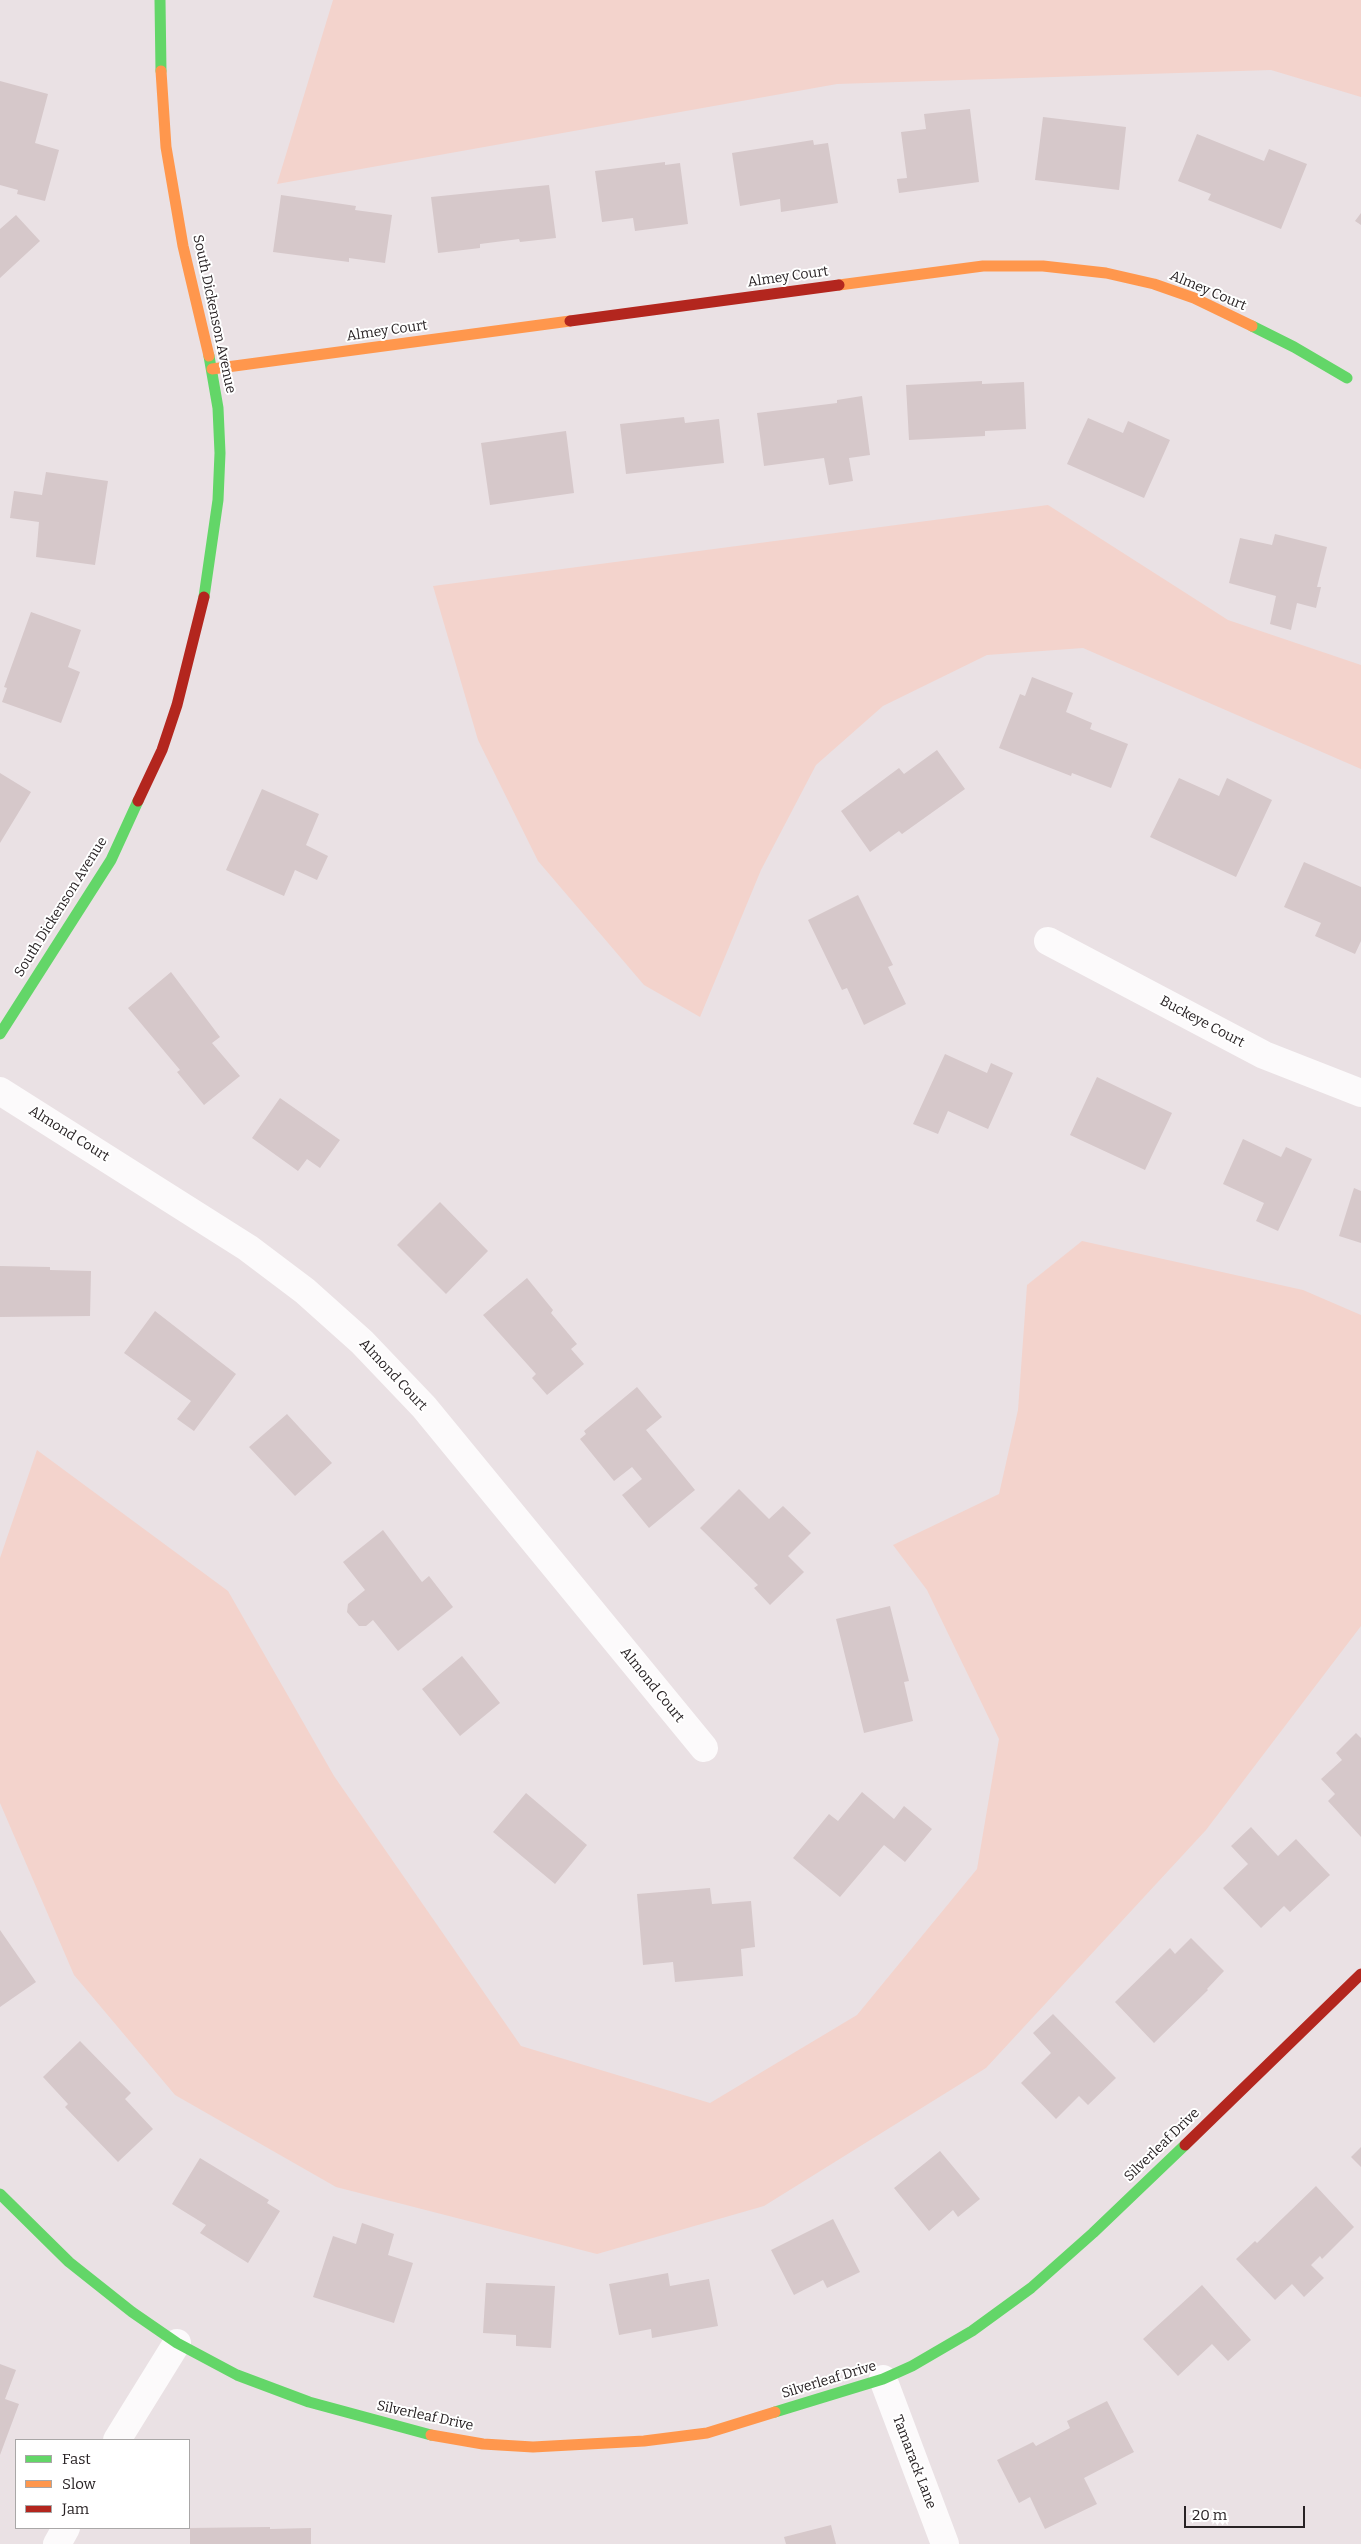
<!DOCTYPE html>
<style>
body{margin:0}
#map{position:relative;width:1361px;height:2544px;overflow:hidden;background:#eae1e4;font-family:Bitter,serif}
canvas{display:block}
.legend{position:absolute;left:15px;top:2439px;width:175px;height:90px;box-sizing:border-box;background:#fff;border:1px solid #a9a7a7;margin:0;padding:6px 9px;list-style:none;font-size:15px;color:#282224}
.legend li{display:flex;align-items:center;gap:10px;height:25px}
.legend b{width:25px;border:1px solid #a9a7a7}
.scale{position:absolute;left:1184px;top:2506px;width:121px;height:22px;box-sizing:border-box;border:2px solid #282224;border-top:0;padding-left:6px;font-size:15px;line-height:18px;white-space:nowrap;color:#282224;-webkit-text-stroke:4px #fff;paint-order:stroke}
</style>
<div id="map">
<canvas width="1361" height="2544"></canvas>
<ul class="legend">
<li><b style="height:6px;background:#63d668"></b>Fast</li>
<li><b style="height:6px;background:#ff974d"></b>Slow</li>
<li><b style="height:6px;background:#b3261e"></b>Jam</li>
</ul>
<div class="scale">20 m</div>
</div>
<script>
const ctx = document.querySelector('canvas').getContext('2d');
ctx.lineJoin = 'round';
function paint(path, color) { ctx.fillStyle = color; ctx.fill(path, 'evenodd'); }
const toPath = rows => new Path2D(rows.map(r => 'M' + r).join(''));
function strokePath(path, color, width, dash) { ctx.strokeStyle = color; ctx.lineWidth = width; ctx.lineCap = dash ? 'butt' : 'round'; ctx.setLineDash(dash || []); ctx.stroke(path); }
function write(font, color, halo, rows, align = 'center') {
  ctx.font = font + ' Bitter,serif'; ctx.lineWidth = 4; ctx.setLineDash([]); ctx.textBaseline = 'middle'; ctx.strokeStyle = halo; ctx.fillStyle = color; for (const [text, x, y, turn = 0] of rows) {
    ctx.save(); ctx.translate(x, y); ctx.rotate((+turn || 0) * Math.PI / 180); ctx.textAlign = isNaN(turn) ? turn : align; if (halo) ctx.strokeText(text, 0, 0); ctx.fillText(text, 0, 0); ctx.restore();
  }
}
paint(toPath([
 [333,0,1361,0,1361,97,1271,70,837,84,277,184],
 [1048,505,1228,620,1361,665,1361,769,1083,648,987,655,883,706,816,765,761,870,700,1017,644,985,538,861,478,740,433,586],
 [1082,1241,1303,1290,1361,1315,1361,1626,1206,1830,986,2068,764,2206,597,2254,336,2187,175,2095,74,1975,0,1803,0,1558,37,1450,228,1591,334,1776,521,2046,710,2103,857,2015,977,1869,999,1739,927,1590,893,1545,999,1494,1018,1410,1027,1285]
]), '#f3d3cc');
paint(toPath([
 [0,81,48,94,35,143,59,150,45,201,17,194,18,190,0,185],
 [970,109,979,182,899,193,897,179,907,178,901,132,926,129,924,114],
 [1043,117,1126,127,1119,190,1035,180],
 [1197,134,1264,161,1269,149,1307,164,1281,229,1208,200,1211,194,1178,181],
 [813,140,814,145,828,143,838,203,781,212,780,199,740,206,732,153],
 [665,162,665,165,680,163,688,224,635,231,633,218,602,222,595,171],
 [549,185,556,238,520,242,519,239,480,244,480,248,438,253,431,197],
 [281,195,356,206,355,210,392,215,385,263,349,258,349,262,273,252],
 [1361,213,1361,225,1355,221],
 [16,215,40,241,0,278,0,229],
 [982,381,982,384,1024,382,1026,429,985,431,985,436,909,440,906,385],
 [862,396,870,455,849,458,853,481,829,485,824,458,764,466,757,413,837,403,837,400],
 [684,417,685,423,719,419,724,463,626,474,620,424],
 [1088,418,1123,433,1128,421,1170,440,1144,498,1067,464],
 [566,431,574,493,490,505,481,443],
 [46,472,108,481,95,565,36,557,39,522,10,518,14,491,42,495],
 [1275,534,1327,547,1317,587,1321,587,1316,608,1297,603,1291,630,1270,624,1276,596,1229,583,1240,538,1272,545],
 [31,612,81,630,68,667,80,672,61,723,2,702,7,688,4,687],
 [1032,677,1073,693,1066,712,1092,723,1090,729,1128,744,1111,788,1072,773,1071,776,999,748,1020,694,1025,696],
 [937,750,965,789,902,834,899,831,870,852,841,811,899,768,904,774],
 [0,773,31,792,0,843],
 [1179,778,1219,796,1227,778,1272,800,1236,877,1150,837],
 [262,789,319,814,306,845,328,856,317,880,295,870,284,896,226,870],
 [1304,862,1361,887,1361,941,1355,954,1315,936,1321,923,1284,907],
 [858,895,893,965,888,967,906,1004,864,1025,847,988,842,990,808,920],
 [171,972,220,1037,212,1043,240,1076,204,1105,177,1072,180,1070,128,1008],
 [945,1054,987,1073,991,1063,1013,1073,988,1129,948,1111,938,1134,913,1124],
 [1097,1077,1172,1113,1145,1170,1070,1135],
 [280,1098,340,1140,320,1168,307,1159,298,1171,252,1138],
 [1243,1139,1281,1157,1286,1147,1312,1159,1278,1231,1256,1221,1264,1203,1223,1184],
 [1354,1188,1361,1191,1361,1243,1339,1236],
 [440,1202,488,1251,446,1294,397,1245],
 [0,1266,50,1267,50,1270,91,1271,90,1316,0,1317],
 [527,1278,553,1310,551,1313,577,1344,571,1349,584,1364,547,1395,532,1378,536,1374,483,1315],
 [155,1311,236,1374,194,1431,177,1419,191,1401,124,1353],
 [637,1387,662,1417,646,1430,695,1490,649,1528,622,1495,642,1479,632,1467,614,1481,580,1439,586,1434,584,1431],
 [287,1414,332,1463,295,1496,249,1447],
 [739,1489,769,1519,783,1506,811,1533,788,1556,804,1572,770,1605,754,1588,758,1585,700,1528],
 [383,1530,422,1582,429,1576,453,1607,398,1651,373,1620,366,1626,359,1626,347,1612,348,1604,365,1590,343,1562],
 [890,1606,909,1681,904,1682,913,1721,864,1733,836,1619],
 [462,1656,500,1703,460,1736,422,1689],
 [1356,1733,1361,1738,1361,1837,1328,1801,1335,1794,1321,1779,1342,1760,1336,1753],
 [862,1792,894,1819,904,1806,932,1829,905,1862,884,1845,840,1897,793,1858,829,1814,838,1821],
 [526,1793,587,1845,555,1884,493,1832],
 [1251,1827,1278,1856,1296,1839,1330,1875,1290,1912,1284,1906,1261,1928,1223,1888,1248,1864,1231,1846],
 [710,1888,712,1904,751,1901,755,1947,741,1949,743,1976,675,1982,673,1962,643,1965,637,1894],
 [0,1930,36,1982,0,2007],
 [1191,1938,1224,1971,1207,1989,1208,1990,1154,2043,1115,2002,1170,1948,1175,1954],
 [1053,2014,1116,2078,1088,2105,1079,2096,1056,2119,1021,2083,1051,2053,1033,2033],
 [80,2041,131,2093,125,2099,153,2129,118,2162,65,2107,68,2104,43,2077],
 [1361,2147,1361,2167,1351,2157],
 [940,2151,980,2199,958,2217,953,2210,929,2231,894,2188],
 [200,2158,269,2200,267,2203,280,2211,248,2263,200,2233,206,2225,172,2204],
 [1316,2186,1354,2227,1322,2259,1320,2256,1311,2265,1324,2278,1304,2297,1292,2284,1275,2300,1236,2259,1255,2241,1257,2243],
 [833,2219,860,2272,827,2288,823,2280,794,2295,771,2250],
 [362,2223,394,2234,388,2255,413,2263,394,2323,313,2297,333,2236,356,2244],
 [668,2273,670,2286,709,2279,718,2326,652,2338,651,2329,619,2335,609,2284],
 [486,2283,555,2286,551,2348,516,2346,516,2335,483,2333],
 [1202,2285,1251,2340,1228,2361,1212,2344,1178,2376,1143,2339],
 [0,2364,16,2370,5,2399,19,2404,0,2455],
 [1107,2401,1134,2452,1084,2478,1097,2504,1045,2529,1030,2497,1019,2503,997,2460,1033,2442,1036,2446,1070,2428,1067,2421],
 [831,2525,836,2544,786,2544,784,2537],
 [270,2527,270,2529,311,2528,311,2544,190,2544,190,2528]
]), '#d6c8ca');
strokePath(toPath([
 [1048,941,1264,1055,1361,1093],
 [0,1091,248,1248,305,1291,362,1342,424,1407,704,1748],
 [883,2379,945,2544],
 [117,2440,177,2343],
 [57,2544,66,2528]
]), '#fcfafb', 28);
strokePath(toPath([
 [160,0,161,71],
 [1252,326,1294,347,1347,378],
 [204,597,218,500,220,453,218,408,209,356],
 [0,1034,111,860,138,801],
 [0,2194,69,2262,132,2312,177,2343,237,2375,309,2402,431,2435],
 [775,2412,883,2379,912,2366,972,2331,1031,2288,1093,2233,1185,2145]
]), '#63d668', 11);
strokePath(toPath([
 [161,71,166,147,183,246,209,356],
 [839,285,983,266,1043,266,1106,273,1154,284,1194,298,1252,326],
 [212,369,570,321],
 [431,2435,483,2444,533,2447,644,2441,707,2433,775,2412]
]), '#ff974d', 11);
strokePath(toPath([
 [570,321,839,285],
 [138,801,162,750,177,705,204,597],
 [1185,2145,1361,1974]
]), '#b3261e', 11);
write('14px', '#282224', '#fff', [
 ["Almey Court",788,277,-8],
 ["Almey Court",1208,291,23],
 ["South Dickenson Avenue",214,314,78],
 ["Almey Court",387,331,-8],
 ["South Dickenson Avenue",61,907,-58],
 ["Buckeye Court",1202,1022,28],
 ["Almond Court",69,1134,32],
 ["Almond Court",393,1375,47],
 ["Almond Court",652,1685,51],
 ["Silverleaf Drive",1162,2145,-44],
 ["Silverleaf Drive",829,2380,-17],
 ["Silverleaf Drive",425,2416,12],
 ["Tamarack Lane",914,2462,69]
]);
</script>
